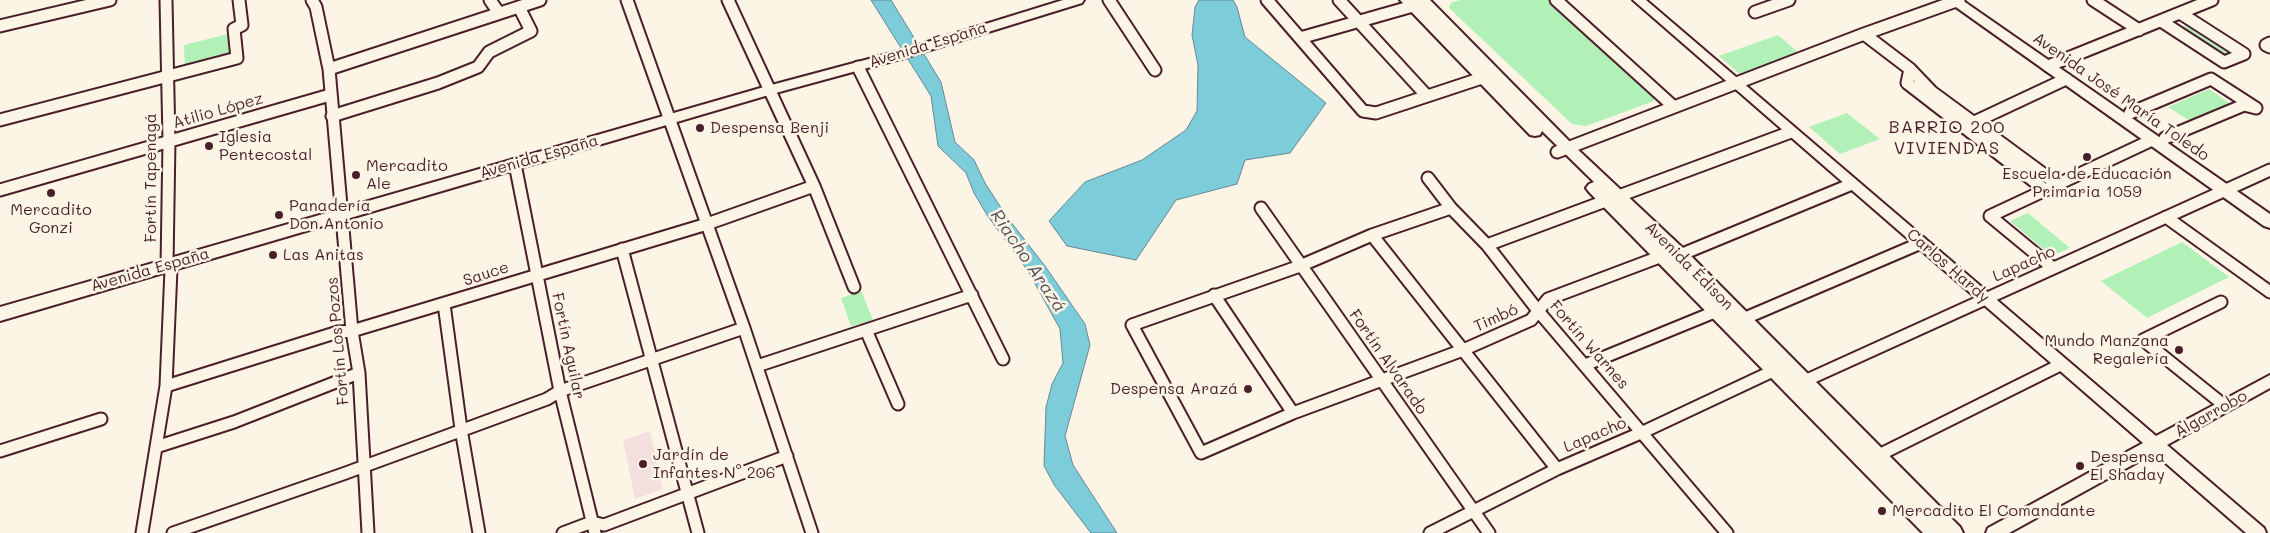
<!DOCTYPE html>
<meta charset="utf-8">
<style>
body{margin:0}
canvas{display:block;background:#fcf5e5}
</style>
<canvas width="2270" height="533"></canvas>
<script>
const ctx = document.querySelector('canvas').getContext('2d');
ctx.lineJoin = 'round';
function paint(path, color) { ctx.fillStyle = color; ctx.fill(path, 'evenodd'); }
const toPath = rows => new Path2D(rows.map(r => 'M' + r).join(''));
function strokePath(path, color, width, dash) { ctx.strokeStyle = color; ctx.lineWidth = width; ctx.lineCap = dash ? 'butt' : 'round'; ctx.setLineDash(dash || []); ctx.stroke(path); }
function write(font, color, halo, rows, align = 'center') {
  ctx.font = font + ' Mali,sans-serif'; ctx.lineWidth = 5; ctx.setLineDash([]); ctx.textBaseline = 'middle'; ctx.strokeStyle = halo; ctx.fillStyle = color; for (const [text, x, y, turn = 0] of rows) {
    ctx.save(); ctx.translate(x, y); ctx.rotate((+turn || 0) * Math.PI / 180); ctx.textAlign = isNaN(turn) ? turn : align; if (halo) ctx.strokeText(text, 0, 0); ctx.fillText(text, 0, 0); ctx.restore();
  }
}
paint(toPath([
 [650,431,663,489,635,499,623,440]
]), '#f2dfde');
paint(toPath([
 [1460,0,1551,0,1654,95,1654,101,1586,126,1572,124,1449,8,1451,3],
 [2192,24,2236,52,2224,56,2181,28],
 [232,33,233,58,185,71,184,45],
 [1778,35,1800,54,1741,75,1719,56],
 [2209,89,2231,104,2190,121,2168,107],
 [1847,113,1880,139,1840,154,1809,127],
 [2028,213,2070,248,2051,256,2010,221],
 [2182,242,2229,277,2147,318,2101,281],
 [861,291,873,320,851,326,841,298]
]), '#b1f0b7');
const water = toPath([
 [871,0,891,0,941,82,955,142,974,160,985,183,1007,217,1045,266,1085,324,1090,345,1065,436,1073,465,1117,533,1091,533,1055,486,1044,466,1046,407,1052,384,1063,363,1060,329,1028,271,987,215,974,193,966,173,938,146,931,96,871,0],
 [1199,0,1233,0,1237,7,1245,37,1326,103,1290,153,1245,160,1237,184,1176,200,1136,260,1067,246,1049,221,1085,182,1142,160,1186,130,1197,111,1198,65,1192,35,1195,7,1199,0]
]);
paint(water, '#7dccda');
strokePath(water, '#698794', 1);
const minor = toPath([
 [312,0,316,7,329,69,352,331,359,373,368,533],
 [490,0,499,13],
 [627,0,744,328,812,533],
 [728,0,814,186,854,287],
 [1109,0,1155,70],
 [1267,0,1363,111,1376,113,1482,78],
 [1339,0,1427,96],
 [1556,0,1674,107],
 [2093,0,2139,30],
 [1755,12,1789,0],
 [2161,21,2224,62,2244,54,2180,13],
 [0,26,110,0],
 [1864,34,1910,69,1932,92,2057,184],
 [1300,38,1413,6],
 [2270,43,2266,45,2270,47],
 [2048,66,2212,0],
 [858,67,1003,359],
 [329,69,540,0],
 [1910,69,1907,83,2044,189],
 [2130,113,2211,79,2256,108,2244,105,2165,138],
 [332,116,438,83,478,67,489,52,531,31,519,7],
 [0,120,237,58,234,29,242,25,239,0],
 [1968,125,2066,79],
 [1557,152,1864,34,1959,0],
 [515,164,560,391,595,533],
 [1428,178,1451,208,1487,245,1539,312,1727,533],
 [0,190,330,95],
 [1261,208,1489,533],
 [1451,208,1372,235,1300,266,1132,325,1201,453,1293,413,1463,350,1531,320,1548,299,1662,256,1680,255,1852,184],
 [2166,217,2270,292],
 [1372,235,1557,469],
 [1487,245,1791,132],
 [622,249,698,533],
 [2053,268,1990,216,2152,140],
 [1214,295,1293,413],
 [2221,302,2143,340,2225,406],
 [444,304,461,429,479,533],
 [1736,322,1921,243],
 [866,330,898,404],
 [1585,365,1717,311],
 [757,366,972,295],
 [1798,384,2270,170],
 [166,386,338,332,352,331,707,224,814,186],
 [156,447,234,422,359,373],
 [0,451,101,419],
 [1873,458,2062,364],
 [142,533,166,386,171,269,167,266,169,141,166,0],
 [173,533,343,474,547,399,560,391,744,328],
 [563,533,592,522,604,525,787,456],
 [1430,533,1557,469,1643,432,1775,370]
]);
const tertiary = toPath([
 [1633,0,1646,0,2156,436,2270,375,2270,388,2167,445,2264,528,2266,533,2246,533,2154,453,2009,533,1986,533,1988,528,2143,443,1633,0]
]);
const secondary = toPath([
 [1063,0,1084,0,1082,3,904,58,772,94,0,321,0,307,764,87,895,52,1063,0],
 [1400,0,1415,0,1417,2,1415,0,1430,0,1573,145,1686,251,1960,527,1963,533,1923,533,1589,192,1586,188,1589,184,1594,182,1542,131,1540,135,1535,136,1530,135,1400,0],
 [1946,0,1962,0,2270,214,2270,228,2264,226,1946,0]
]);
strokePath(minor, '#4a1f2b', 15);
strokePath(tertiary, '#4a1f2b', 4);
strokePath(secondary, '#4a1f2b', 4);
strokePath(minor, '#fcf5e5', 11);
paint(tertiary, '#fcf5e5');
paint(secondary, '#fcf5e5');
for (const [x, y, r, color] of [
 [700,128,5,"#4a1f2b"],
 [209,146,5,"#4a1f2b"],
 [2087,157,5,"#4a1f2b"],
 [356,175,5,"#4a1f2b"],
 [51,193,5,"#4a1f2b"],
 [279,215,5,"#4a1f2b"],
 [273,255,5,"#4a1f2b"],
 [2179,350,5,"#4a1f2b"],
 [1248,389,5,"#4a1f2b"],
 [643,464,5,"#4a1f2b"],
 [2080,466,5,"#4a1f2b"],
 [1882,511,5,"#4a1f2b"]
]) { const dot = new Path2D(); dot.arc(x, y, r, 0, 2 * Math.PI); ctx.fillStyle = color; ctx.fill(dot); strokePath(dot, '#fcf5e5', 2); }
write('16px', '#4a1f2b', '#fcf5e5', [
 ["Avenida España",928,45,-17],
 ["Avenida José María Toledo",2121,97,35],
 ["Atilio López",218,111,-16],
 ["Avenida España",539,157,-16],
 ["Fortín Tapenagá",151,178,-90],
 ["Lapacho",2024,264,-24],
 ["Avenida Édison",1689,266,45],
 ["Carlos Hardy",1948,266,41],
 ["Avenida España",150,270,-16],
 ["Sauce",486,274,-18],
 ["Timbó",1496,318,-24],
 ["Fortín Los Pozos",338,341,-95],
 ["Fortín Warnes",1589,345,49],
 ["Fortín Aguilar",568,346,78],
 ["Fortín Alvarado",1388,362,55],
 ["Algarrobo",2211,414,-29],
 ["Lapacho",1595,435,-23]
]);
write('16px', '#4a1f2b', '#fcf5e5', [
 ["Despensa Benji",710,128],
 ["Iglesia",219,137],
 ["Pentecostal",219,155],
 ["Mercadito",366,166],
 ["Ale",366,184],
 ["Escuela de Educación",2087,174,"center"],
 ["Primaria 1059",2087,192,"center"],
 ["Panadería",289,206],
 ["Don Antonio",289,224],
 ["Mercadito",51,210,"center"],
 ["Gonzi",51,228,"center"],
 ["Las Anitas",283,255],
 ["Mundo Manzana",2169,341,"right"],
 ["Regalería",2169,359,"right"],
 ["Despensa Arazá",1238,389,"right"],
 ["Jardín de",653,455],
 ["Infantes N° 206",653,473],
 ["Despensa",2090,457],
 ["El Shaday",2090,475],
 ["Mercadito El Comandante",1892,511]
], 'left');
ctx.letterSpacing = '1px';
write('18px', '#4a1f2b', '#fcf5e5', [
 ["BARRIO 200",1947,127],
 ["VIVIENDAS",1947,148]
]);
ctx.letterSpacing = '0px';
write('italic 18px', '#595360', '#fcf5e5', [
 ["Riacho Arazá",1028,261,56]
]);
</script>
